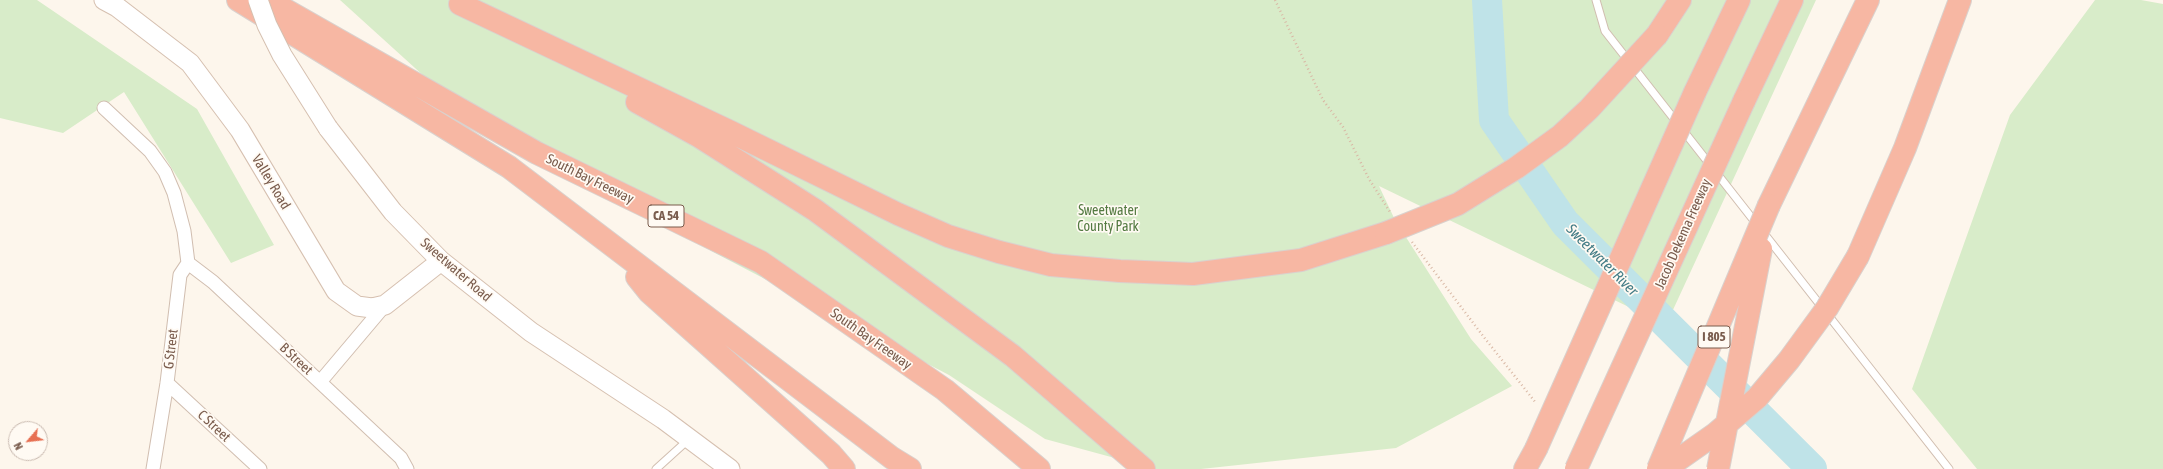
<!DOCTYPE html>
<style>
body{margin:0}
#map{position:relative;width:2163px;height:469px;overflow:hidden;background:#fdf6ec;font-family:"Asap Condensed",sans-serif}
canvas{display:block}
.north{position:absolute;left:8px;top:421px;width:40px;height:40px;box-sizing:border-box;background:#fffaf3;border:1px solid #cabbb1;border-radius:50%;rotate:242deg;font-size:11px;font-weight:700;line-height:16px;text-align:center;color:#7a5c4d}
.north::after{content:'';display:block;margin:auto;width:14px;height:18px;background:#e76f51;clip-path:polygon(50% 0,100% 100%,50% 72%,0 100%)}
</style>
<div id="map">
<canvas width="2163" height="469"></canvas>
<div class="north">N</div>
</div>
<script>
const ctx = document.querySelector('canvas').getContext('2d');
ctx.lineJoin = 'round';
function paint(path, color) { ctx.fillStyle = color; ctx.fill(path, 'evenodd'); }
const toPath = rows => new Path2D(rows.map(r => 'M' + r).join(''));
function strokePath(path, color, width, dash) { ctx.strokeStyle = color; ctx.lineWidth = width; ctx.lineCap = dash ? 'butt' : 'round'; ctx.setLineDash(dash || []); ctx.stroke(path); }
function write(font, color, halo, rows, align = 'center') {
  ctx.font = font + ' "Asap Condensed",sans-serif'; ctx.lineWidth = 3.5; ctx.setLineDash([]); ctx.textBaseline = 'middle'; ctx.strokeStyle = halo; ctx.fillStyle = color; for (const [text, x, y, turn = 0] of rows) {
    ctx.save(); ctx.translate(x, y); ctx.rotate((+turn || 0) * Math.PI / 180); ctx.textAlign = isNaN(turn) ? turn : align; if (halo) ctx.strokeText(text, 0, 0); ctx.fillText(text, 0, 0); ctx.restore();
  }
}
paint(toPath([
 [0,0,37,0,197,109,274,245,231,263,124,92,63,133,0,118],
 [340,0,1816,0,1666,325,1379,186,1395,220,1471,339,1512,386,1396,448,1201,469,1155,469,1045,439,949,375,715,253,458,107],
 [2095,0,2141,0,2163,4,2163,469,1977,469,1912,389,2010,115]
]), '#d8ecc9');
strokePath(toPath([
 [1487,0,1494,120,1565,223,1812,469]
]), '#bfe3e8', 30);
const service = toPath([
 [1596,0,1605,31,1949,469],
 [656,469,688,440]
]);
const minor = toPath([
 [104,108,150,151,165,172,174,193,184,231,188,263,180,275,167,383,153,469],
 [188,263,213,282,401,458,407,469],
 [320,382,385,305],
 [167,383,260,469]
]);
const secondary = toPath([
 [104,0,117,7,190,63,240,130,336,291,357,306,372,308,385,305,441,261],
 [328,128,393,212,441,261,531,332,663,419,730,469]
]);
const motorway = toPath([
 [238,0,509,167,892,458,910,469],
 [268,0,537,153,761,262,945,390,1039,469],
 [460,4,731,132,898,214,948,236,999,252,1051,265,1120,271,1193,274,1301,260,1386,233],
 [1657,35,1680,0],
 [1695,92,1739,0],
 [1744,101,1792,0],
 [637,102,700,137,815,210,1013,356,1144,469],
 [1769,205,1868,0],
 [1858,256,1905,148,1960,0],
 [637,277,649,292,831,454,844,469],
 [1525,469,1536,449]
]);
strokePath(service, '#d1beb0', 9);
strokePath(minor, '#d1beb0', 15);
strokePath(secondary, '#d6c0b0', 21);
strokePath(motorway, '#dad1cd', 24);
strokePath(toPath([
 [1275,0,1323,100,1343,127,1369,179,1390,212],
 [1412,242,1483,336,1536,403]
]), '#d9b8a5', 2.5, [1, 3]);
strokePath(service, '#fff', 7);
strokePath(minor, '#fff', 13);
strokePath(secondary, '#fff', 19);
strokePath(motorway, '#f7b7a3', 22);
const secondaryBridge = toPath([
 [258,0,267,25,282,55,328,128]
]);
const motorwayBridge = toPath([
 [1386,233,1458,204,1516,168,1560,136,1589,109,1657,35],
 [1536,449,1695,92],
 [1576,469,1744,101],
 [1658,469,1769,205],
 [1665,469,1715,434,1757,398,1789,360,1827,308,1858,256],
 [1718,469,1761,249]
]);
strokePath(secondaryBridge, '#d6c0b0', 21, []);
strokePath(motorwayBridge, '#dad1cd', 24, []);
strokePath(secondaryBridge, '#fff', 19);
strokePath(motorwayBridge, '#f7b7a3', 22);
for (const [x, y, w] of [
 [666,216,36],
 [1714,337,32]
]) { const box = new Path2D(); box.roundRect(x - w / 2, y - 11, w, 22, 3); ctx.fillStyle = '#fffaf3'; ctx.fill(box); strokePath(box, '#7a5c4d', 1); }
write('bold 13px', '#7a5c4d', null, [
 ["CA 54",666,216],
 ["I 805",1714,337]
]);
write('14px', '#7a5c4d', '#fffaf3', [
 ["South Bay Freeway",590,179,26],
 ["Valley Road",271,182,59],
 ["Jacob Dekema Freeway",1683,234,-66],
 ["Sweetwater Road",456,270,41],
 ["South Bay Freeway",871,339,35],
 ["G Street",171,349,-83],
 ["B Street",296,359,43],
 ["C Street",214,426,43]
]);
write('14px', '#537a41', '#fffaf3', [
 ["Sweetwater",1108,211],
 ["County Park",1108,227]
]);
write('italic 15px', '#437c86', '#fffaf3', [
 ["Sweetwater River",1602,260,45]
]);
</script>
